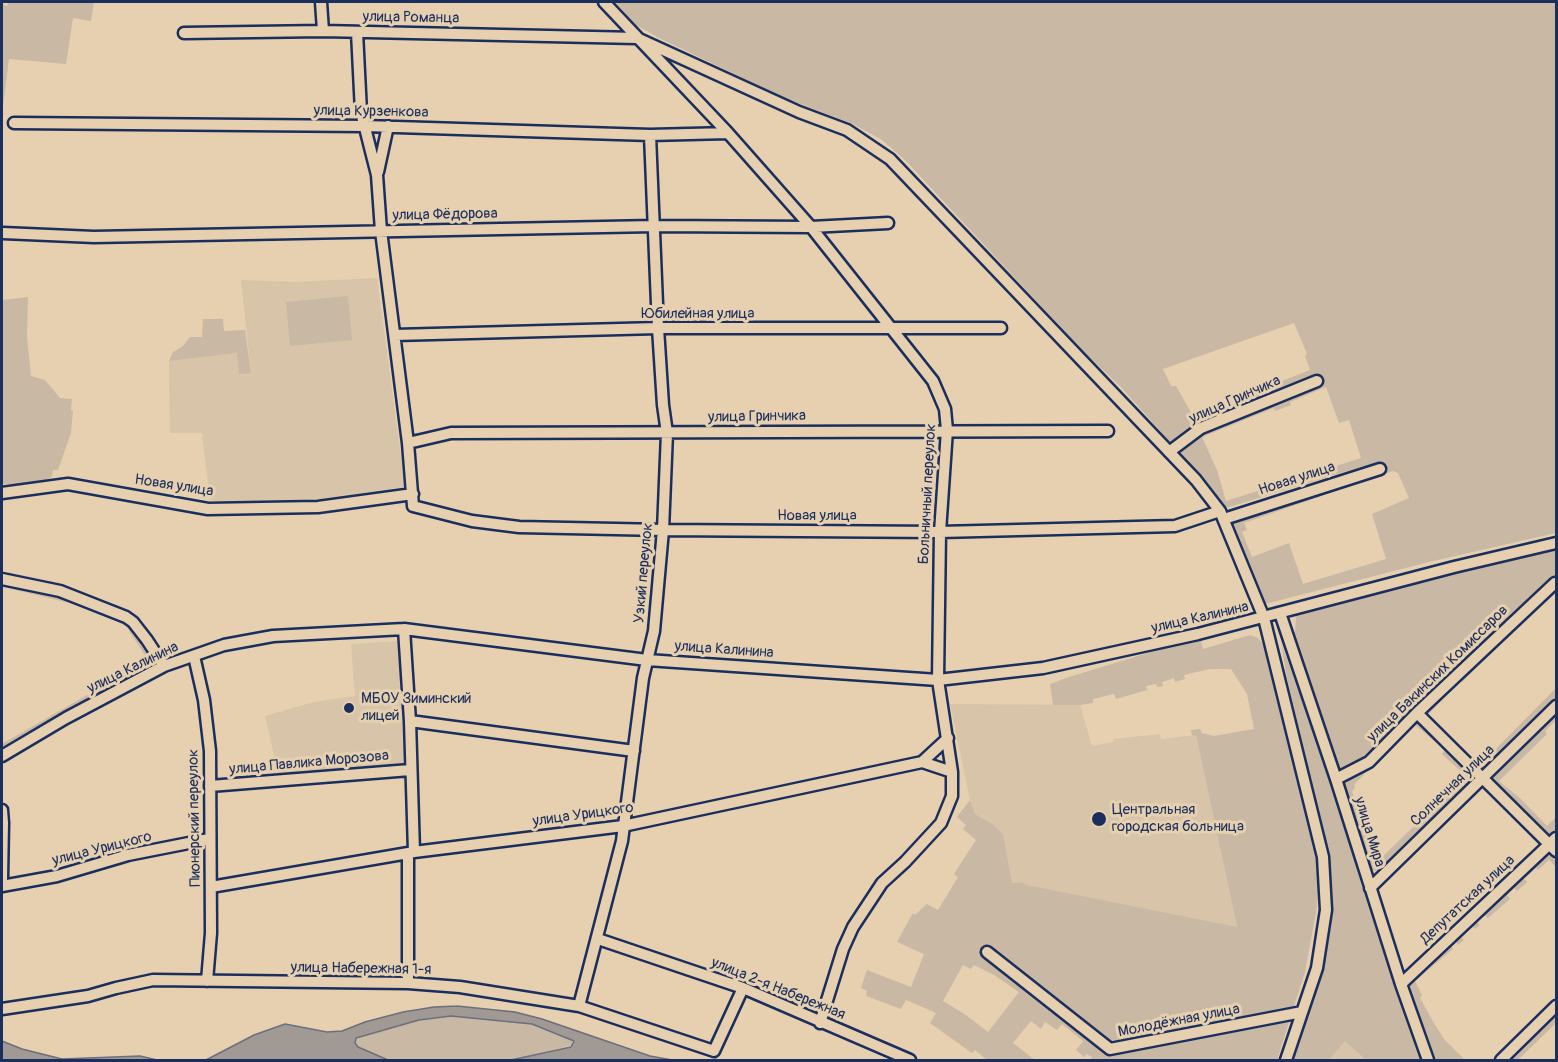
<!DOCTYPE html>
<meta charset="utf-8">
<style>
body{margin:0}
#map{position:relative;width:1558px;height:1062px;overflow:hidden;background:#e6d0af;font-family:Pangolin,sans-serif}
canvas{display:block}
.frame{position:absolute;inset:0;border:3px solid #1b2f5e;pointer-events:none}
</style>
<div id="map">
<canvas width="1558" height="1062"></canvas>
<div class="frame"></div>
</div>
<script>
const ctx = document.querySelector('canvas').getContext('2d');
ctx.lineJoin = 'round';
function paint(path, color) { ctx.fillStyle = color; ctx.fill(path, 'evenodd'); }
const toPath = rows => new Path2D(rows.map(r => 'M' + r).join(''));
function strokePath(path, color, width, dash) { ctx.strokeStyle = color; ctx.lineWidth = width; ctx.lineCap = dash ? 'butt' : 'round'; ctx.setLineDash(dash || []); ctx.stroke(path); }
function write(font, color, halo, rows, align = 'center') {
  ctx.font = font + ' Pangolin,sans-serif'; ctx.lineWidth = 6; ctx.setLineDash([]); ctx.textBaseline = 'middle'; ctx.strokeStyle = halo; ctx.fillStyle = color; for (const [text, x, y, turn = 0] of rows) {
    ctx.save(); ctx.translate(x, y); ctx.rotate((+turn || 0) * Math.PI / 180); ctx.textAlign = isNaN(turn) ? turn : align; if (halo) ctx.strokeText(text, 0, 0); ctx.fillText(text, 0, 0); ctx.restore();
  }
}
paint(toPath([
 [377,278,405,487,303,501,236,504,210,500,202,433,170,433,169,361,237,353,251,373,241,280,295,282],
 [400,641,407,760,400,768,279,777,265,716,314,702,355,696,351,644],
 [950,704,1080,705,1092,746,1114,742,1113,739,1160,734,1161,739,1196,735,1237,928,1027,885,1022,882,1012,883,994,825,975,814,970,800],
 [1345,1041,1366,1060,1329,1060]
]), '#d7c4a9');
paint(toPath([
 [9,2,94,2,91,21,73,18,66,64,9,59,2,114,2,4,7,6],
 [615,2,1556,2,1556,533,1429,562,1265,604,1231,521,1367,473,1364,466,1226,508,1181,454,1182,448,1170,442,1121,387,1083,351,905,160,882,140,853,124,785,98,659,38,636,25],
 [1294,323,1307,354,1305,356,1310,370,1193,416,1176,386,1171,386,1163,369],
 [1326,387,1339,423,1349,420,1361,458,1226,501,1217,470,1202,437,1274,408,1275,411,1291,405,1290,402],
 [1393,471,1398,473,1409,498,1372,514,1386,559,1303,584,1289,543,1252,557,1242,532,1247,530,1244,523],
 [348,296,352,340,290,346,286,302],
 [28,297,27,336,31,376,45,380,60,398,72,399,71,410,73,411,71,433,58,470,53,470,52,476,49,479,30,484,2,484,2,300],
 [203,319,223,319,224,331,245,330,251,373,239,374,237,353,169,361,173,352,183,346,190,337,202,337],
 [1556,550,1556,590,1462,682,1460,681,1425,718,1476,777,1382,870,1374,871,1368,864,1340,769,1295,633,1296,615,1299,612,1347,599],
 [1415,725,1445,750,1442,754,1466,776,1379,860,1370,852,1352,791,1355,788,1354,785,1369,769],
 [2,582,66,597,129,624,157,662,2,751,2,744,148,660,126,626,91,608,3,587,2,590],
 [1250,635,1258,638,1263,644,1316,858,1318,881,1317,907,1305,972,1277,1060,1090,1060,1092,1057,1086,1054,1084,1057,1076,1050,1083,1041,1062,1024,1057,1030,1045,1022,1041,1029,1031,1021,1013,1043,1035,1060,987,1060,975,1050,972,1053,930,1023,936,1013,906,1000,901,1009,866,996,867,991,861,988,867,970,911,987,924,954,897,942,913,913,915,915,927,904,938,910,958,877,954,874,976,840,963,829,966,825,957,817,970,800,975,814,994,825,1003,835,1012,883,1022,882,1027,885,1237,927,1196,735,1192,736,1191,730,1200,729,1202,733,1214,736,1254,729,1247,694,1231,669,1210,669,1184,675,1185,679,1175,682,1174,678,1162,682,1163,686,1157,687,1156,684,1146,686,1147,690,1116,699,1114,694,1093,699,1093,703,1080,705,1053,705,1050,684,1069,677,1200,637,1203,649],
 [963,965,971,969,974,965,994,975,1019,992,988,1032,966,1015,943,1001],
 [1281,642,1331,781,1360,881,1394,984,1423,1060,1366,1060,1345,1041,1329,1060,1291,1060,1324,959,1331,916,1330,879,1326,849,1286,673],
 [1556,688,1556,701,1484,771,1479,766],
 [1556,712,1556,720,1545,731,1547,734,1499,781,1521,799,1547,826,1556,817,1556,831,1549,834,1493,779,1492,775],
 [1549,848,1556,855,1556,867,1549,860,1538,870,1536,868,1524,879,1527,882,1517,891,1514,888,1507,895,1510,899,1488,918,1484,915,1477,922,1480,925,1475,929,1472,926,1461,937,1464,940,1458,945,1456,942,1451,946,1453,949,1415,981,1422,995,1420,998,1435,1025,1444,1039,1465,1060,1436,1060,1407,981],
 [451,1016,532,1024,572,1040,573,1045,511,1060,388,1060,364,1051,355,1043,356,1038,365,1034,419,1020],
 [1556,1016,1556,1023,1518,1060,1510,1060]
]), '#c9b8a3');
const water = toPath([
 [457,1006,515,1012,542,1019,650,1056,672,1060,511,1060,571,1047,574,1041,532,1024,451,1016,419,1020,356,1038,355,1043,358,1047,388,1060,206,1060,254,1035,285,1024,327,1032,342,1031,365,1022,403,1012,434,1007,457,1006],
 [2,1041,22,1049,62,1059,140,1056,157,1060,2,1060,2,1041]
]);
paint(water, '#a09994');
strokePath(water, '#6b6f7e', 1.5);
const minor = toPath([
 [321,2,323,31],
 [604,2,728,133,811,227,933,381,945,409,947,430,940,532,938,680,952,772,952,796,941,823,905,862,882,883,853,927,843,949,820,1023],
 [357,32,361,112,377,175,381,231,408,443,413,506,472,521,519,527,663,530,940,532,1175,526,1220,511],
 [184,33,323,31,637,38,799,112,847,130,890,159,1196,480,1220,511,1264,618,1323,857,1326,910,1317,968,1286,1060],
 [14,123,365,126,650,135,728,133],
 [378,172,388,126],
 [3,233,94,237,654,226,811,227,888,223],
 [395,335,658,328,1001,328],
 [408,443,451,433,1108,431],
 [1169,452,1201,428,1317,381],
 [2,493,68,484,208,509,318,507,413,494],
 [1224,519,1380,469],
 [2,579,60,591,126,617,133,622,147,640,164,666],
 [1280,613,1336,779,1401,984,1428,1060],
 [404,629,410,721,414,852],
 [194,656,204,700,210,751,211,933,207,981],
 [1417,713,1556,851],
 [410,721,634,751],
 [2,756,66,718,164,666,224,645,273,636,404,629,647,660,938,680,1043,668,1198,634,1454,567,1556,543],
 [922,762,952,772],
 [1336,779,1369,762,1417,713,1555,583],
 [210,786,410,770],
 [2,810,3,823,2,879],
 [408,853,408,983],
 [2,886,57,876,128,855,209,839],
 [211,887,414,852,623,826,922,762,948,738],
 [1370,888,1556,706],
 [598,939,743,988,910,1060],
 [987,952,1110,1049,1302,1012],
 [1401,984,1556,838],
 [579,1006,622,841,643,678,654,631,663,530,667,433,663,405,658,328,650,135],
 [2,1009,88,996,116,988,153,980,408,983,460,987,579,1006,714,1051,743,988],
 [1501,1060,1556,1006]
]);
strokePath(minor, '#1b2f5e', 15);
strokePath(minor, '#e6d0af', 10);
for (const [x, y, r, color] of [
 [349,708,6,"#1b2f5e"],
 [1099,819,8,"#1b2f5e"]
]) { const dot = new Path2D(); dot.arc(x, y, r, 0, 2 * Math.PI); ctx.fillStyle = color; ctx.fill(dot); strokePath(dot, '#e6d0af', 2); }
write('15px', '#1b2f5e', '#e6d0af', [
 ["улица Романца",411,18,1],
 ["улица Курзенкова",371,112,1],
 ["улица Фёдорова",445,215,-1],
 ["Юбилейная улица",698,314],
 ["улица Гринчика",1235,400,-24],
 ["улица Гринчика",757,417,-1],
 ["Новая улица",1297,479,-18],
 ["Новая улица",174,486,9],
 ["Больничный переулок",928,494,-87],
 ["Новая улица",817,516],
 ["Узкий переулок",644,573,-85],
 ["улица Калинина",1200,618,-13],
 ["улица Калинина",724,650,4],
 ["улица Калинина",133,668,-26],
 ["улица Бакинских Комиссаров",1438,674,-44],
 ["улица Павлика Морозова",309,763,-5],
 ["Солнечная улица",1453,786,-44],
 ["улица Урицкого",583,815,-8],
 ["Пионерский переулок",195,818,-91],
 ["улица Мира",1369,832,73],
 ["улица Урицкого",102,849,-14],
 ["Депутатская улица",1468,900,-43],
 ["улица Набережная 1-я",361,969,1],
 ["улица 2-я Набережная",778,989,22],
 ["Молодёжная улица",1179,1021,-11]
]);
write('15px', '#1b2f5e', '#e6d0af', [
 ["МБОУ Зиминский",361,699],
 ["лицей",361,716],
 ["Центральная",1112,810],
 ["городская больница",1112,827]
], 'left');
</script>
